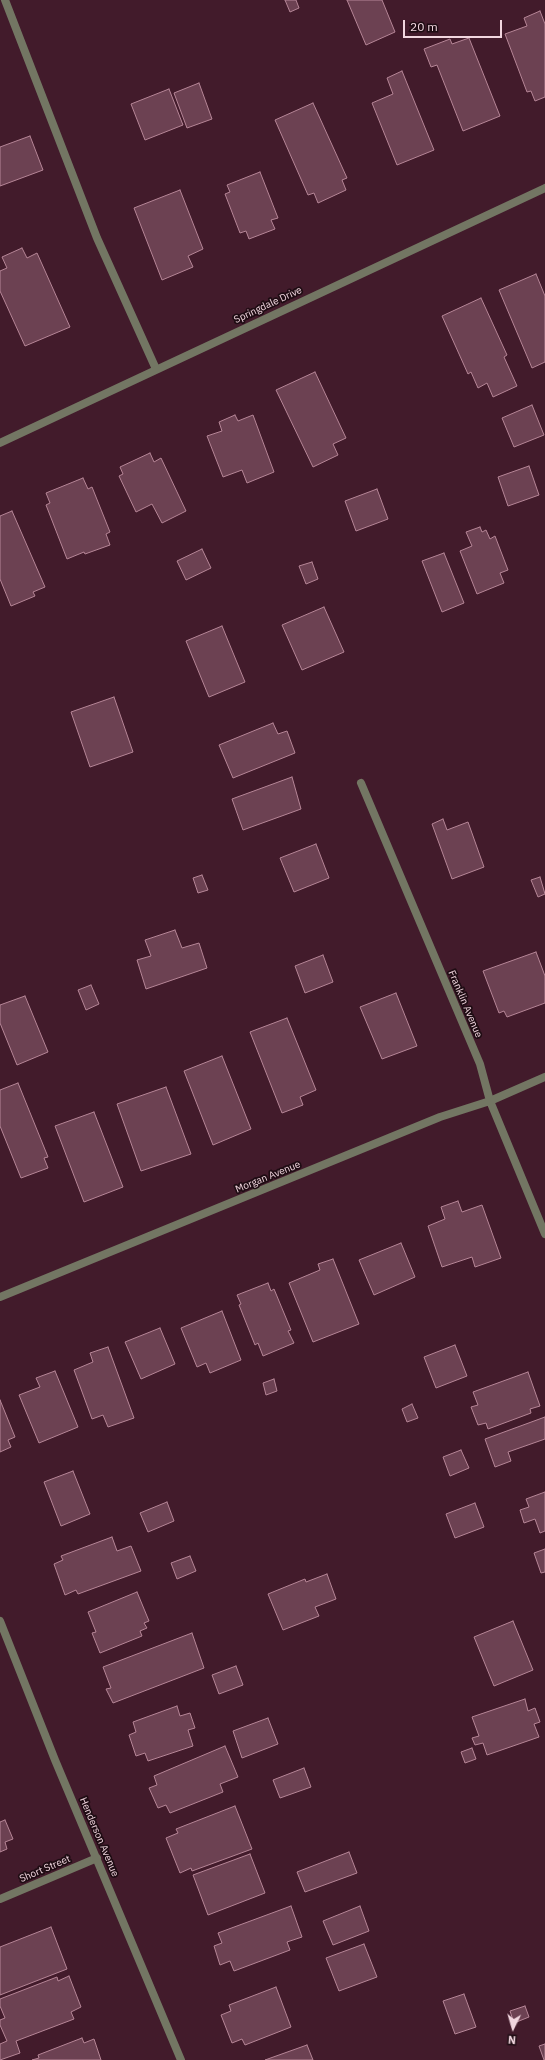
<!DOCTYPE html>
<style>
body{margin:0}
#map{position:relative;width:545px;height:2060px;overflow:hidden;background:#421b2b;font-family:"IBM Plex Sans",sans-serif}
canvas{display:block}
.north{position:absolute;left:493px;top:2008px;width:40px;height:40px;-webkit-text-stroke:3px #1e0c13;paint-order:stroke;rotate:185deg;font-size:11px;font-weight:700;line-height:16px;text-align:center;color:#f1d6df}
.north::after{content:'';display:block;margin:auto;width:14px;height:18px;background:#f1d6df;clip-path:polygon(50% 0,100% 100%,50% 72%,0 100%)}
.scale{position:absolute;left:403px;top:20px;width:99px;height:18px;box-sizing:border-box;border:2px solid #f1d6df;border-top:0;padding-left:5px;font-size:12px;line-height:14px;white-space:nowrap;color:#f1d6df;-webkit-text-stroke:3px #1e0c13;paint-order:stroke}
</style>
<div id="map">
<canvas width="545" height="2060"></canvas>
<div class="north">N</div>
<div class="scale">20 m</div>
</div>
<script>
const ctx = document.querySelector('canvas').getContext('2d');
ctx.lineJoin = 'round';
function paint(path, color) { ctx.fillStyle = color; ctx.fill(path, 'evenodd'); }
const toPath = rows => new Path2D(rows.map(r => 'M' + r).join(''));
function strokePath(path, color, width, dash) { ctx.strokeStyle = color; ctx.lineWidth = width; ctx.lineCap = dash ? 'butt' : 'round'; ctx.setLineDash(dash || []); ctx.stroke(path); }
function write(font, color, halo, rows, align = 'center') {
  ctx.font = font + ' "IBM Plex Sans",sans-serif'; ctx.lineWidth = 3.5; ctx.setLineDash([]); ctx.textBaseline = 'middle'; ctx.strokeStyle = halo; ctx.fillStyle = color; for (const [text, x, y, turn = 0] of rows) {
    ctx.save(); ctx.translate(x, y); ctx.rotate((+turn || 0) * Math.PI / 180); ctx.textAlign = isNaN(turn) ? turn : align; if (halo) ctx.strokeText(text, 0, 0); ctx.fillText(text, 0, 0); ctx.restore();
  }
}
const building = toPath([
 [285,0,296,0,299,8,290,12,285,0],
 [347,0,382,0,395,32,366,45,347,0],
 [540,11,545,24,545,97,535,101,531,91,527,92,505,34,527,26,524,18,540,11],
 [469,38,500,116,463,131,437,65,431,67,424,49,450,39,452,44,469,38],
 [402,71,434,150,397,165,372,103,393,94,387,78,402,71],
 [199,83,212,119,187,128,174,93,199,83],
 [169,89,183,125,145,140,131,104,169,89],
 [313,103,347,178,342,180,346,190,318,203,314,193,308,195,275,120,313,103],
 [30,136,43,170,0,186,0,147,30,136],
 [260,172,278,218,271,220,275,229,249,239,246,231,240,233,225,194,230,192,227,185,260,172],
 [180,190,203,249,188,256,193,267,162,280,134,208,180,190],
 [22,248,27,258,37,253,70,327,25,346,0,291,0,271,7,268,2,257,22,248],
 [536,274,545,296,545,362,532,368,499,290,536,274],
 [481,298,507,355,504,357,517,386,493,397,487,383,478,388,471,372,468,374,442,316,481,298],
 [315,372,346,438,333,444,338,455,313,467,276,390,315,372],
 [532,405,544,435,514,447,502,418,532,405],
 [235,415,238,421,253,415,274,472,247,483,242,470,223,477,207,436,222,431,219,422,235,415],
 [150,453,154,462,161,458,186,511,162,523,152,504,136,512,119,476,123,474,120,467,150,453],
 [529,466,539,495,508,506,498,477,529,466],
 [83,478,88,489,92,487,110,532,106,534,110,545,85,554,84,552,67,559,46,505,50,503,46,493,83,478],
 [377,489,388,519,356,531,345,501,377,489],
 [12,511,45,587,33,592,35,596,11,606,0,579,0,516,12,511],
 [480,527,482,532,486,530,490,539,495,536,508,570,500,573,504,583,477,594,460,551,472,546,466,532,480,527],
 [202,549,211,568,186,580,177,561,202,549],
 [444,553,464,603,442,612,422,561,444,553],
 [312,562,318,579,306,584,299,566,312,562],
 [324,607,344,652,302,670,282,625,324,607],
 [222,626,245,682,209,697,186,641,222,626],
 [114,697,133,752,90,767,71,712,114,697],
 [273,723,278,734,287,731,295,753,233,778,219,745,273,723],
 [292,777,301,809,243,830,232,799,292,777],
 [443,819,447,830,468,822,484,867,452,879,432,824,443,819],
 [316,844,329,878,294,892,280,858,316,844],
 [202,875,208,890,198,893,193,878,202,875],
 [540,877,545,894,538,897,531,880,540,877],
 [175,930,182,948,199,943,207,968,146,989,137,960,151,956,145,940,175,930],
 [536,952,545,976,545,1003,507,1017,504,1011,499,1013,483,971,536,952],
 [323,955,333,982,305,993,295,966,323,955],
 [91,985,99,1004,86,1010,78,990,91,985],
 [396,993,417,1046,382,1059,360,1007,396,993],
 [25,996,48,1052,17,1065,0,1023,0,1005,25,996],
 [287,1018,316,1090,300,1097,303,1105,282,1113,250,1032,287,1018],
 [222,1056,251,1129,213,1145,184,1071,222,1056],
 [18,1083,48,1157,44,1158,48,1168,21,1178,0,1126,0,1090,18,1083],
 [166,1087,191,1154,141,1171,117,1104,166,1087],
 [94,1112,123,1187,84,1202,55,1126,94,1112],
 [458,1201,462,1212,482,1205,501,1258,475,1267,472,1257,442,1267,428,1226,445,1219,441,1207,458,1201],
 [401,1243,415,1277,374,1295,359,1260,401,1243],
 [333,1259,359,1324,313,1342,289,1283,320,1270,318,1264,333,1259],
 [268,1283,271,1291,274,1289,291,1330,288,1331,294,1343,263,1356,258,1343,255,1345,239,1305,241,1304,237,1295,268,1283],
 [222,1311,241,1360,210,1373,206,1363,197,1367,181,1328,222,1311],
 [160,1328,175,1364,141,1379,125,1342,160,1328],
 [455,1345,467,1376,436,1388,424,1357,455,1345],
 [108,1347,134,1418,108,1427,103,1415,92,1419,74,1370,93,1362,90,1353,108,1347],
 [55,1371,78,1427,39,1443,19,1395,40,1387,36,1378,55,1371],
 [528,1372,540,1406,530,1409,531,1413,488,1429,486,1423,478,1425,471,1407,478,1405,473,1392,528,1372],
 [274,1379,277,1391,266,1395,263,1383,274,1379],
 [0,1400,15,1437,8,1440,11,1447,0,1452,0,1400],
 [412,1404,418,1418,407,1422,402,1409,412,1404],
 [545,1417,545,1439,508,1452,511,1461,495,1467,485,1439,545,1417],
 [461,1450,469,1468,450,1476,443,1457,461,1450],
 [73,1471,90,1514,61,1526,44,1482,73,1471],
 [545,1492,545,1531,540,1533,535,1519,524,1523,520,1510,529,1507,526,1499,545,1492],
 [167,1502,174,1521,148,1532,140,1513,167,1502],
 [475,1503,484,1527,455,1538,446,1514,475,1503],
 [112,1537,117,1551,131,1546,141,1571,78,1594,76,1590,65,1595,54,1564,63,1560,61,1556,112,1537],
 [545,1549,545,1572,541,1573,534,1553,545,1549],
 [190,1556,196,1571,177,1579,171,1563,190,1556],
 [327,1574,336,1599,315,1607,319,1616,283,1630,268,1594,305,1579,306,1582,327,1574],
 [137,1592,149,1621,144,1623,147,1628,140,1631,142,1636,100,1653,92,1633,96,1632,88,1612,137,1592],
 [513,1621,533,1670,494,1686,474,1637,513,1621],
 [192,1633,204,1668,113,1703,106,1689,111,1688,103,1667,192,1633],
 [236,1666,243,1685,219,1694,212,1675,236,1666],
 [525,1699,528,1711,535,1708,540,1722,534,1724,539,1737,487,1755,483,1743,475,1745,472,1738,479,1736,472,1717,525,1699],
 [177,1706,180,1716,190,1713,195,1728,188,1730,193,1746,148,1761,145,1753,136,1756,129,1735,136,1732,133,1722,177,1706],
 [268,1718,278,1744,242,1758,233,1731,268,1718],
 [225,1746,238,1777,220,1784,223,1792,170,1813,166,1805,158,1808,149,1788,157,1785,154,1776,225,1746],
 [472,1748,476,1759,465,1763,461,1752,472,1748],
 [304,1768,311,1787,280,1798,273,1780,304,1768],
 [235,1806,252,1849,192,1871,191,1868,180,1873,166,1838,178,1833,176,1829,235,1806],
 [5,1820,13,1839,5,1842,7,1849,0,1852,0,1822,5,1820],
 [349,1852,357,1873,305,1892,297,1872,349,1852],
 [250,1854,265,1893,208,1915,193,1875,250,1854],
 [291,1906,302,1937,287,1942,290,1950,234,1971,230,1961,220,1965,214,1946,222,1943,218,1933,291,1906],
 [360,1906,369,1931,333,1945,323,1921,360,1906],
 [51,1927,67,1969,0,1995,0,1947,51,1927],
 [364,1944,377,1977,339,1991,326,1958,364,1944],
 [69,1976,81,2007,71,2012,74,2019,16,2041,20,2053,0,2060,0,2044,7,2041,0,2025,0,2020,5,2018,0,2006,0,1999,57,1977,58,1981,69,1976],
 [276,1987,291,2027,245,2045,242,2039,232,2043,221,2015,231,2011,229,2005,276,1987],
 [464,1994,476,2027,455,2034,443,2001,464,1994],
 [525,2006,529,2017,514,2023,510,2011,525,2006],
 [82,2038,84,2043,94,2039,101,2060,32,2060,39,2058,38,2055,82,2038],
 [545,2044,545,2060,544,2060,539,2046,545,2044],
 [307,2045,313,2060,265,2060,307,2045]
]);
paint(building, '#6c4152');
strokePath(building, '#b68697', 1);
strokePath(toPath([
 [5,0,97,238,156,369]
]), '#737663', 8);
strokePath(toPath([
 [0,443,545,188],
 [361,783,480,1064,490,1101,545,1234],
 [0,1297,440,1117,490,1101,545,1077],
 [0,1621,55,1760,181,2060],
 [0,1899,97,1858]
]), '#737663', 8);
write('10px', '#f1d6df', '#1e0c13', [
 ["Springdale Drive",268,305,-25],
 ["Franklin Avenue",465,1004,67],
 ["Morgan Avenue",268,1177,-22],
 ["Henderson Avenue",99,1837,67],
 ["Short Street",45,1869,-23]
]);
</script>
